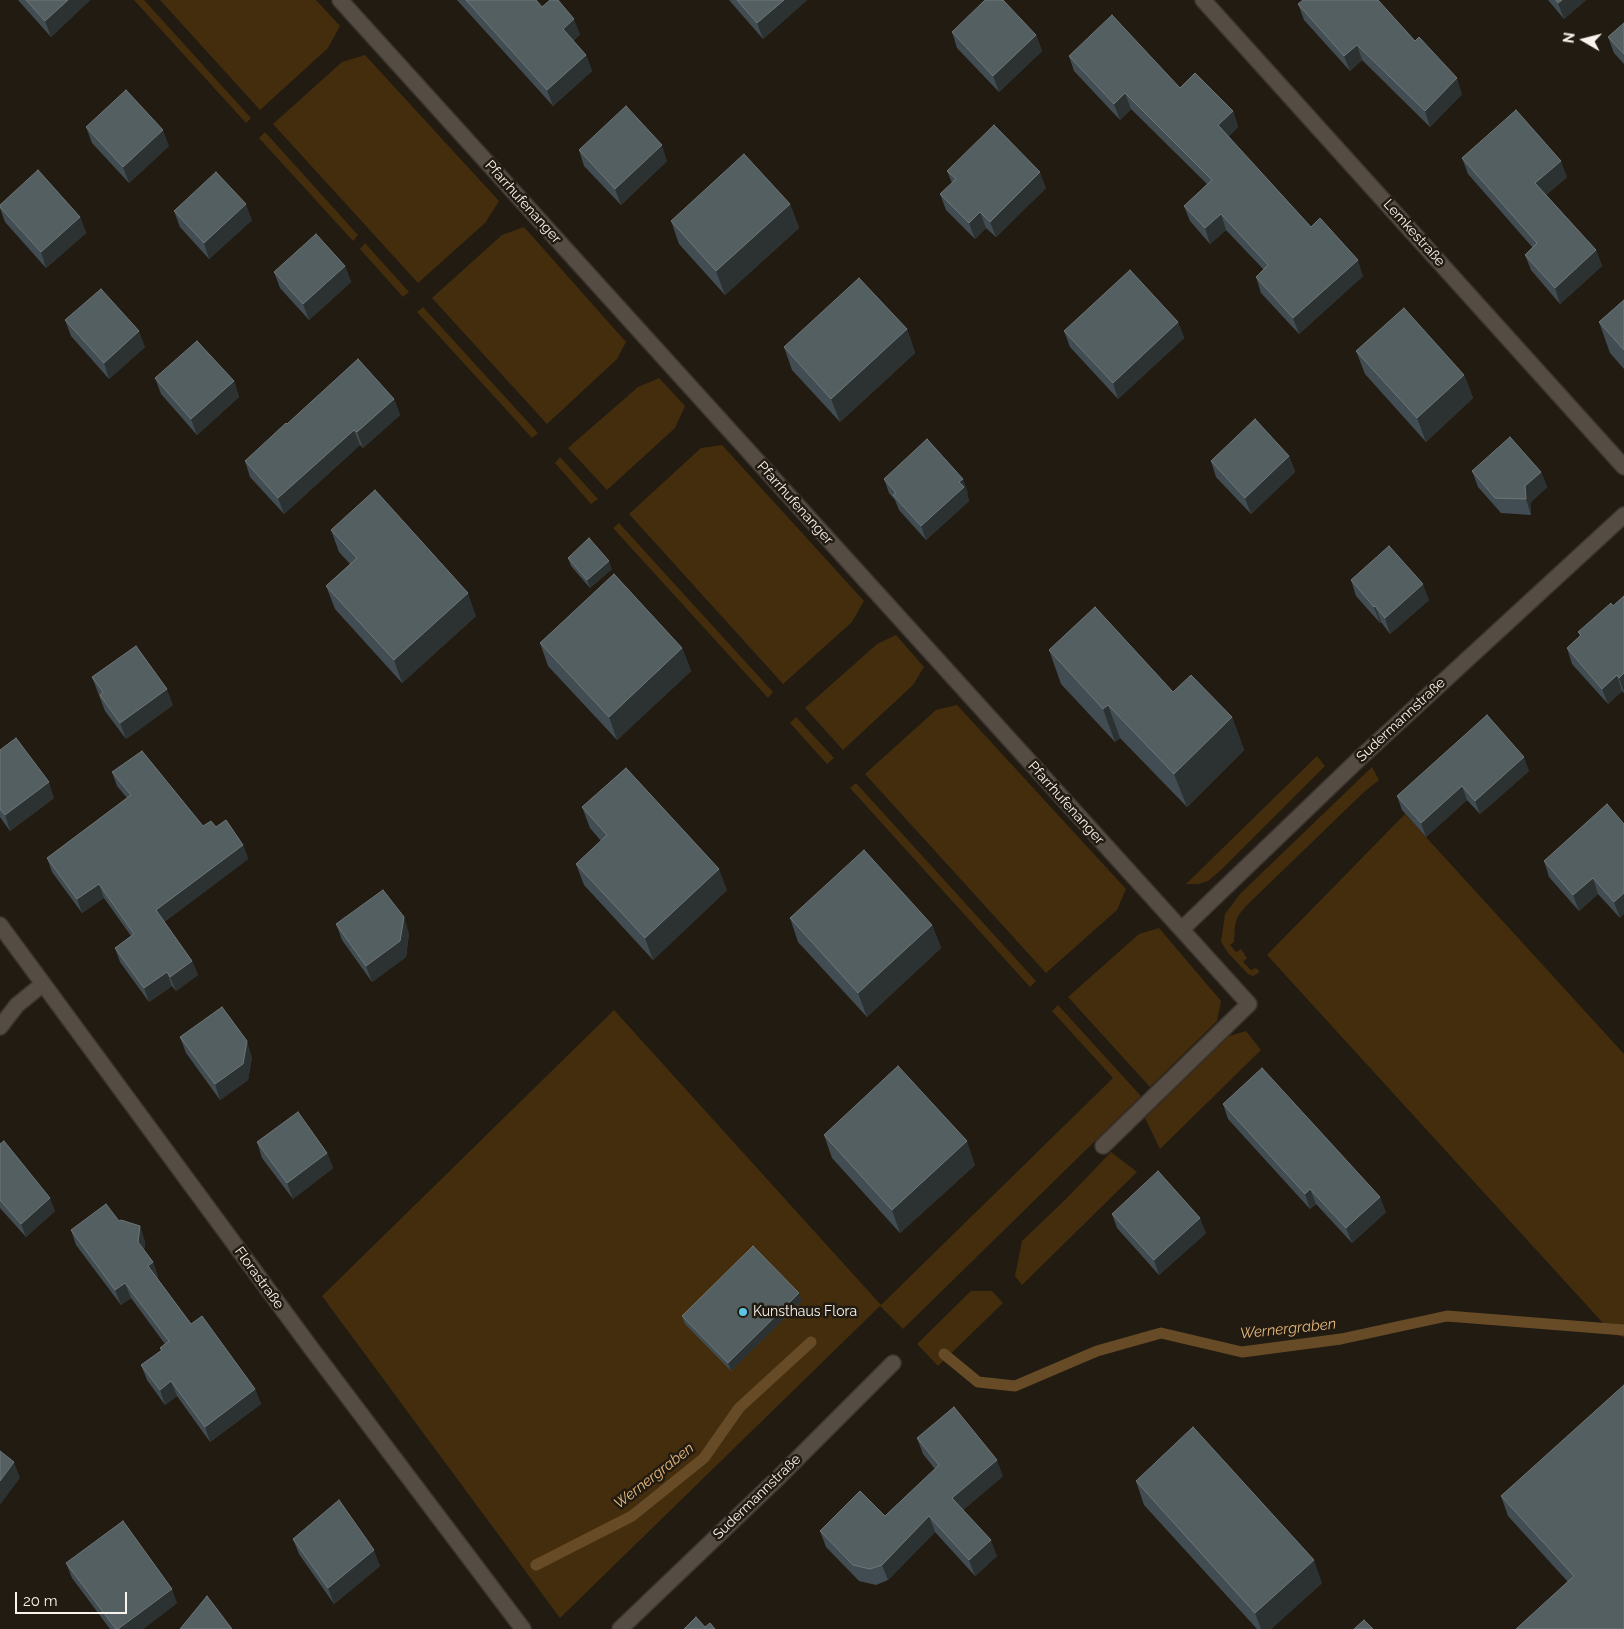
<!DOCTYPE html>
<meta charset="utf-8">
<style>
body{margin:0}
#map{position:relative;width:1624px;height:1629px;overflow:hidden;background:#221b12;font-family:Raleway,sans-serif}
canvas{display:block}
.north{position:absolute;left:1559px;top:15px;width:50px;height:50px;-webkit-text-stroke:4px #221b12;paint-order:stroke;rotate:278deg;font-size:14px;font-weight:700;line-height:20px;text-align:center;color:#f8f3ed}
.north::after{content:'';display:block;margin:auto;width:18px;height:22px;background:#f8f3ed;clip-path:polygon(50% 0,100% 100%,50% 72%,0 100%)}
.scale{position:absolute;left:15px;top:1592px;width:112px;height:22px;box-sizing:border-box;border:2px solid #f8f3ed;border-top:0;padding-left:6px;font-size:15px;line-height:18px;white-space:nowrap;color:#f8f3ed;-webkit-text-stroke:4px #221b12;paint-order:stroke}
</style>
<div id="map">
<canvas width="1624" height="1629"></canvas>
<div class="north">N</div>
<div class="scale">20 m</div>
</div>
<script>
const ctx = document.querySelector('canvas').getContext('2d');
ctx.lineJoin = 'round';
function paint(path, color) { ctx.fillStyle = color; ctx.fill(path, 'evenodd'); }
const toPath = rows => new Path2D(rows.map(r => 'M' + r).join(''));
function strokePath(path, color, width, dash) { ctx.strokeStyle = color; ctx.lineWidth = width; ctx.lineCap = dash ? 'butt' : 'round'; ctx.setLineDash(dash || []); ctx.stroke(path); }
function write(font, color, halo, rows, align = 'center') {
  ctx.font = font + ' Raleway,sans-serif'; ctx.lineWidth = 5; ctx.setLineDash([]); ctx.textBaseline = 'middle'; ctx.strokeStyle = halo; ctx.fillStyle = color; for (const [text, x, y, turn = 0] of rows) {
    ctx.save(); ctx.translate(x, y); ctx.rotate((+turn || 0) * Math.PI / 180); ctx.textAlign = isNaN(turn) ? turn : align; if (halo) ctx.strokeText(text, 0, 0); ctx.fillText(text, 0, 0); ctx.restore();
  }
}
paint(toPath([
 [134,0,144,0,251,118,246,123],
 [160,0,316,0,340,26,328,48,260,110],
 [365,55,499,201,485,223,418,283,273,124,342,62],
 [265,132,358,235,353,241,259,138],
 [524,227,626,342,617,359,547,424,432,298,502,235],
 [365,243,409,292,403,297,360,249],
 [423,307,538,433,532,438,417,312],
 [659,378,685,406,675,428,607,490,568,448,638,387],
 [722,445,864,601,852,622,783,684,629,514,701,448],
 [560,457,598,499,591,504,555,463],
 [619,523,773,692,768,698,613,528],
 [896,635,924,667,913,685,843,750,805,708,877,644],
 [957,705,1126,889,1117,910,1046,973,865,774,936,710],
 [796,717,834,758,827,764,790,723],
 [1317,756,1325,766,1221,870,1208,881,1198,884,1186,884],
 [1372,767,1379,780,1364,792,1246,906,1238,916,1235,925,1234,942,1230,945,1236,952,1241,949,1247,958,1243,962,1251,970,1256,968,1260,972,1253,976,1248,974,1229,954,1221,942,1225,914,1240,894],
 [856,783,1036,981,1030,987,850,788],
 [1405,814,1624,1054,1624,1337,1613,1334,1267,955],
 [1159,928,1221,1001,1217,1021,1150,1087,1068,997,1139,934],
 [1058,1005,1141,1096,903,1329,880,1306,560,1618,322,1296,614,1010,881,1305,1113,1078,1052,1011],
 [1246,1031,1261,1050,1160,1149,1145,1118,1229,1036],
 [1111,1152,1137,1172,1022,1285,1015,1276,1022,1241,1065,1200],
 [971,1291,992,1291,1003,1303,938,1366,917,1344]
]), '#432d0d');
strokePath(toPath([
 [944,1354,978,1382,1015,1386,1097,1351,1161,1333,1242,1352,1341,1339,1447,1316,1624,1330],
 [536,1565,632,1516,704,1458,739,1408,811,1342]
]), '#664b26', 11);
const minor = toPath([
 [340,0,1249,1004,1103,1146],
 [1203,0,1624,467],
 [0,925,311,1348,523,1629],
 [1182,929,1359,759,1624,515],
 [0,1027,17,1005,43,984],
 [620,1629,780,1476,893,1363]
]);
strokePath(minor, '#3b3531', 18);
strokePath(minor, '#554d43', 15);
paint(toPath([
 [18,0,90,0,51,37],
 [457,0,536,0,542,7,580,34,573,41,586,55,592,71,553,106],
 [729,0,807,0,763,39],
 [1548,0,1586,0,1564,19],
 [1298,4,1462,94,1430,127,1362,60,1350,71,1304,20],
 [1624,23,1624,64,1614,53,1608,37],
 [952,32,1036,35,1042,51,999,92,957,48],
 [1069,56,1180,88,1233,111,1238,127,1228,137,1311,227,1363,276,1299,334,1261,293,1256,277,1264,270,1226,230,1210,244,1190,221,1184,206,1207,184,1131,109,1120,120,1074,71],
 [86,127,169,146,129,183,92,143],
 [579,150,667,161,621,205,584,166],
 [1462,158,1567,177,1546,195,1596,250,1602,266,1560,304,1531,270,1525,255,1533,248,1468,174],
 [947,171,1046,188,996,237,986,228,975,239,946,210,940,194,952,183],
 [790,204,799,228,725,295,679,244,671,221],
 [0,205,80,217,86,233,46,268,5,222,0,208],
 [174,211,252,220,209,259,180,227],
 [345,266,351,282,309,320,280,288,274,272],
 [1624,300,1624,369,1610,353,1599,322],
 [65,320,145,347,109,379,71,336],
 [1178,322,1184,338,1118,399,1070,347,1064,331],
 [907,329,915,353,840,422,792,370,784,347],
 [1356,351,1464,375,1473,398,1426,442,1365,374],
 [155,378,234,381,239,397,197,435,161,394],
 [394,399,400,415,363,448,360,445,284,514,250,477,245,461,287,424],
 [1289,456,1295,472,1251,514,1216,477,1211,461],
 [1472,471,1541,472,1547,487,1531,502,1531,515,1501,513,1478,487],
 [884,479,968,493,967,494,969,501,926,540,899,510,895,500,889,493],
 [331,530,476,616,402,683,335,609,326,586,350,564,339,552],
 [568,558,612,569,590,588,571,566],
 [1351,580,1429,600,1390,634,1381,622,1380,623,1356,596],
 [1624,596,1624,693,1622,691,1608,704,1572,664,1567,648,1580,636,1578,632,1613,606],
 [540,643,682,648,691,671,617,740,548,666],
 [1049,650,1173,692,1232,717,1244,750,1187,807,1120,738,1115,742,1061,684],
 [92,677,173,705,126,739,105,711],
 [0,750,54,798,10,831,0,817],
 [1529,771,1480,814,1467,800,1426,837,1402,810,1397,796],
 [112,772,203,826,216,827,243,845,248,859,164,922,192,961,198,975,176,991,172,986,149,1002,120,962,115,948,131,936,104,898,82,913,52,872,47,858,127,798,117,786],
 [582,807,727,890,653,960,584,885,576,864,601,841,590,828],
 [1624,824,1620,918,1598,894,1579,911,1549,877,1544,861],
 [790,918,932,925,941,948,867,1017,798,942],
 [336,924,409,933,406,957,372,982,342,940],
 [180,1037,252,1057,248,1080,220,1100,186,1053],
 [1223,1104,1386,1212,1352,1243,1316,1204,1310,1209,1228,1119],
 [824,1135,975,1165,900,1233,832,1158],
 [257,1142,327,1153,333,1168,293,1199,262,1158],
 [0,1144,55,1211,26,1237,0,1208],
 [1112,1214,1206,1233,1159,1275,1117,1228],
 [119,1221,145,1241,144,1251,153,1262,158,1277,157,1278,191,1324,255,1389,261,1404,210,1442,177,1396,165,1405,147,1380,141,1365,161,1351,160,1348,165,1344,131,1298,121,1305,76,1245,71,1230],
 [802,1301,731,1371,685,1324,682,1316],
 [917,1438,1003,1476,963,1510,997,1556,975,1576,935,1532,888,1580,876,1585,859,1581,826,1547,820,1531,885,1516,935,1469,923,1454],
 [1136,1481,1322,1583,1271,1629,1257,1629,1144,1505],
 [1501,1496,1624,1629,1568,1582,1508,1516],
 [293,1539,380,1566,334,1604,299,1554],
 [66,1563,177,1603,143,1629,110,1629,72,1578]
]), '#414d52');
paint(toPath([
 [68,0,90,0,51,37,45,21],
 [784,0,807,0,763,39,757,23],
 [1562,0,1586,0,1564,19,1558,3],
 [574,19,580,34,568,45,563,29],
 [1036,35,1042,51,999,92,993,76],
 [1357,45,1362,60,1350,71,1344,56],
 [586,55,592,71,553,106,547,90],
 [1457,78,1462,94,1430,127,1425,111],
 [1125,93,1131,109,1120,120,1114,104],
 [1233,111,1238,127,1224,141,1218,125],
 [163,130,169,146,129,183,123,167],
 [662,145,667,161,621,205,615,189],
 [1561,161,1567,177,1541,199,1535,183],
 [1040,172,1046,188,996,237,990,222],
 [246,204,252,220,209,259,204,243],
 [790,204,799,228,725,295,716,271],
 [980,212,986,228,975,239,969,223],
 [1221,214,1226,230,1210,244,1205,228],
 [80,217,86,233,46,268,41,252],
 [1596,250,1602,266,1560,304,1555,288],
 [1358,260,1363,276,1299,334,1293,318],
 [345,266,351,282,309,320,303,304],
 [1178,322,1184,338,1118,399,1113,383],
 [907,329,915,353,840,422,831,399],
 [139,331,145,347,109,379,104,363],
 [1464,375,1473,398,1426,442,1417,418],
 [234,381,239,397,197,435,191,419],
 [394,399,400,415,363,448,357,432],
 [354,430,360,445,284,514,278,498],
 [1289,456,1295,472,1251,514,1245,498],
 [1541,472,1547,487,1531,502,1531,515,1526,499,1525,486],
 [963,479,968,493,967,494,969,501,926,540,921,526,959,482],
 [609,561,612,569,590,588,587,580],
 [1423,584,1429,600,1390,634,1385,618],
 [468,593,476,616,402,683,394,660],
 [1375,606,1381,622,1380,623,1374,607],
 [682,648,691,671,617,740,609,717],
 [1624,673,1624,692,1619,678],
 [1617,675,1622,691,1608,704,1602,689],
 [167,689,173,705,126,739,120,723],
 [1108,705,1120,738,1115,742,1103,709],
 [1232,717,1244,750,1187,807,1174,774],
 [1524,757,1529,771,1480,814,1475,801],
 [49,782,54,798,10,831,5,815],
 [1462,786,1467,800,1426,837,1421,823],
 [243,845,248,859,161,924,156,910],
 [719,869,727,890,653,960,645,938],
 [1593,878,1598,894,1579,911,1573,895],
 [99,884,104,898,82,913,77,899],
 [1624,893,1624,914,1620,918,1614,902],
 [404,917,409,933,406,957,372,982,366,966],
 [932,925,941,948,867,1017,858,993],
 [192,961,198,975,176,991,170,977],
 [167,972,172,986,149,1002,144,988],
 [247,1041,252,1057,248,1080,220,1100,215,1084],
 [967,1141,975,1165,900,1233,892,1210],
 [327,1153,333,1168,293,1199,287,1183],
 [1310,1189,1316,1204,1310,1209,1305,1194],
 [1380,1197,1386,1212,1352,1243,1346,1228],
 [50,1198,55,1211,26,1237,21,1224],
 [1200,1218,1206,1233,1159,1275,1154,1260],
 [140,1226,145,1241,143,1257,138,1242],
 [153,1262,158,1277,154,1281,148,1266],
 [125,1283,131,1298,121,1305,115,1290],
 [799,1293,802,1301,731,1371,728,1363],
 [171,1381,177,1396,165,1405,160,1390],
 [255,1389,261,1404,210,1442,205,1427],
 [997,1460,1003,1476,958,1514,952,1498],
 [14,1462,20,1478,0,1505,0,1481],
 [929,1516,935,1532,888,1580,882,1565],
 [991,1540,997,1556,975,1576,969,1560],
 [374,1550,380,1566,334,1604,328,1588],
 [1314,1560,1322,1583,1271,1629,1261,1629,1255,1613],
 [172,1589,177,1603,143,1629,118,1629]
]), '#2c3231');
const building = toPath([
 [26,0,68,0,45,21,26,0],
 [466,0,536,0,542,7,550,0,558,0,574,19,563,29,586,55,547,90,466,0],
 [737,0,784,0,757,23,737,0],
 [985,0,1003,0,1036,35,993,76,952,32,985,0],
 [1303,0,1378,0,1415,41,1419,37,1457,78,1425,111,1357,45,1344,56,1298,4,1303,0],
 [1556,0,1562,0,1558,3,1556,0],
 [1112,15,1180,88,1195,73,1233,111,1218,125,1311,227,1320,218,1358,260,1293,318,1256,277,1268,265,1221,214,1205,228,1184,206,1212,180,1125,93,1114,104,1069,56,1112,15],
 [1624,23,1624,54,1608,37,1624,23],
 [126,90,163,130,123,167,86,127,126,90],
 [626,106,662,145,615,189,579,150,626,106],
 [1516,110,1561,161,1535,183,1596,250,1555,288,1525,255,1537,243,1462,158,1516,110],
 [994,125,1040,172,990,222,980,212,969,223,940,194,956,179,947,171,994,125],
 [744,154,790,204,716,271,671,221,744,154],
 [38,170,80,217,41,252,0,207,0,205,38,170],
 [216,172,246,204,204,243,174,211,216,172],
 [316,234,345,266,303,304,274,272,316,234],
 [1130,270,1178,322,1113,383,1064,331,1130,270],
 [859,278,907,329,831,399,784,347,859,278],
 [101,289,139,331,104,363,65,320,101,289],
 [1624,300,1624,350,1599,322,1624,300],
 [1404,308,1464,375,1417,418,1356,351,1404,308],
 [197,341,234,381,191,419,155,378,197,341],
 [358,359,394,399,357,432,354,430,278,498,245,461,286,423,287,424,358,359],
 [1255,419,1289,456,1245,498,1211,461,1255,419],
 [1510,437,1541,472,1525,486,1526,499,1495,498,1472,471,1510,437],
 [927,439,963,479,959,482,964,487,921,526,893,495,896,493,884,479,927,439],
 [375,490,468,593,394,660,326,586,357,558,331,530,375,490],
 [589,538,609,561,587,580,568,558,589,538],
 [1389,546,1423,584,1385,618,1375,606,1374,607,1351,580,1389,546],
 [614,574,682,648,609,717,540,643,614,574],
 [1624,596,1624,673,1619,678,1617,675,1602,689,1567,648,1581,635,1578,632,1611,603,1613,606,1624,596],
 [1095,607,1173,692,1191,675,1232,717,1174,774,1108,705,1103,709,1049,650,1095,607],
 [136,646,167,689,120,723,100,695,103,692,92,677,136,646],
 [1487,715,1524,757,1475,801,1462,786,1421,823,1397,796,1487,715],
 [16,738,49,782,5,815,0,809,0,750,16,738],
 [142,751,203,826,211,821,216,827,226,820,243,845,156,910,192,961,170,977,167,972,144,988,115,948,134,934,99,884,77,899,47,858,131,795,112,772,142,751],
 [626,768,719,869,645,938,576,864,607,835,582,807,626,768],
 [1607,804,1624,824,1624,893,1614,902,1593,878,1573,895,1544,861,1607,804],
 [864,850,932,925,858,993,790,918,864,850],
 [383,890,404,917,400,941,366,966,336,924,383,890],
 [222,1007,247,1041,243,1064,215,1084,180,1037,222,1007],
 [898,1066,967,1141,892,1210,824,1135,898,1066],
 [1262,1068,1380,1197,1346,1228,1310,1189,1305,1194,1223,1104,1262,1068],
 [298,1112,327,1153,287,1183,257,1142,298,1112],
 [4,1141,50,1198,21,1224,0,1200,0,1144,4,1141],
 [1158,1171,1200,1218,1154,1260,1112,1214,1158,1171],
 [106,1204,119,1221,121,1220,140,1226,138,1242,153,1262,148,1266,191,1324,202,1316,255,1389,205,1427,171,1381,160,1390,141,1365,162,1350,160,1348,169,1341,125,1283,115,1290,71,1230,106,1204],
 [753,1246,799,1293,728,1363,682,1316,753,1246],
 [1624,1385,1624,1629,1516,1629,1574,1576,1501,1496,1624,1385],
 [954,1407,997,1460,952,1498,991,1540,969,1560,929,1516,882,1565,870,1569,853,1565,820,1531,860,1491,885,1516,939,1465,917,1438,954,1407],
 [1193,1427,1314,1560,1255,1613,1136,1481,1193,1427],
 [0,1451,14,1462,0,1481,0,1451],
 [339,1500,374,1550,328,1588,293,1539,339,1500],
 [123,1521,172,1589,118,1629,116,1629,66,1563,123,1521],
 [207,1596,232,1629,180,1629,207,1596],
 [696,1617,705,1627,710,1623,715,1629,684,1629,696,1617],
 [1364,1620,1373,1629,1354,1629,1364,1620]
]);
paint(building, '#545f62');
strokePath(building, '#6e7678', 1);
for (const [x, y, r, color] of [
 [743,1312,5,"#5bc7e7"]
]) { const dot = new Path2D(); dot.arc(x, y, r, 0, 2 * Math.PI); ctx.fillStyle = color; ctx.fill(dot); strokePath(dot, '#221b12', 2); }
write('14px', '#f8f3ed', '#221b12', [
 ["Pfarrhufenanger",523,202,48],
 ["Lemkestraße",1414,233,48],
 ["Pfarrhufenanger",795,503,48],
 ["Sudermannstraße",1401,720,-43],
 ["Pfarrhufenanger",1066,803,48],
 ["Florastraße",259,1278,54],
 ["Sudermannstraße",757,1497,-44]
]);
write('14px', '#f8f3ed', '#221b12', [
 ["Kunsthaus Flora",753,1312]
], 'left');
write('italic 15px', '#e7b97d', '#221b12', [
 ["Wernergraben",1288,1329,-6],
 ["Wernergraben",654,1476,-38]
]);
</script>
